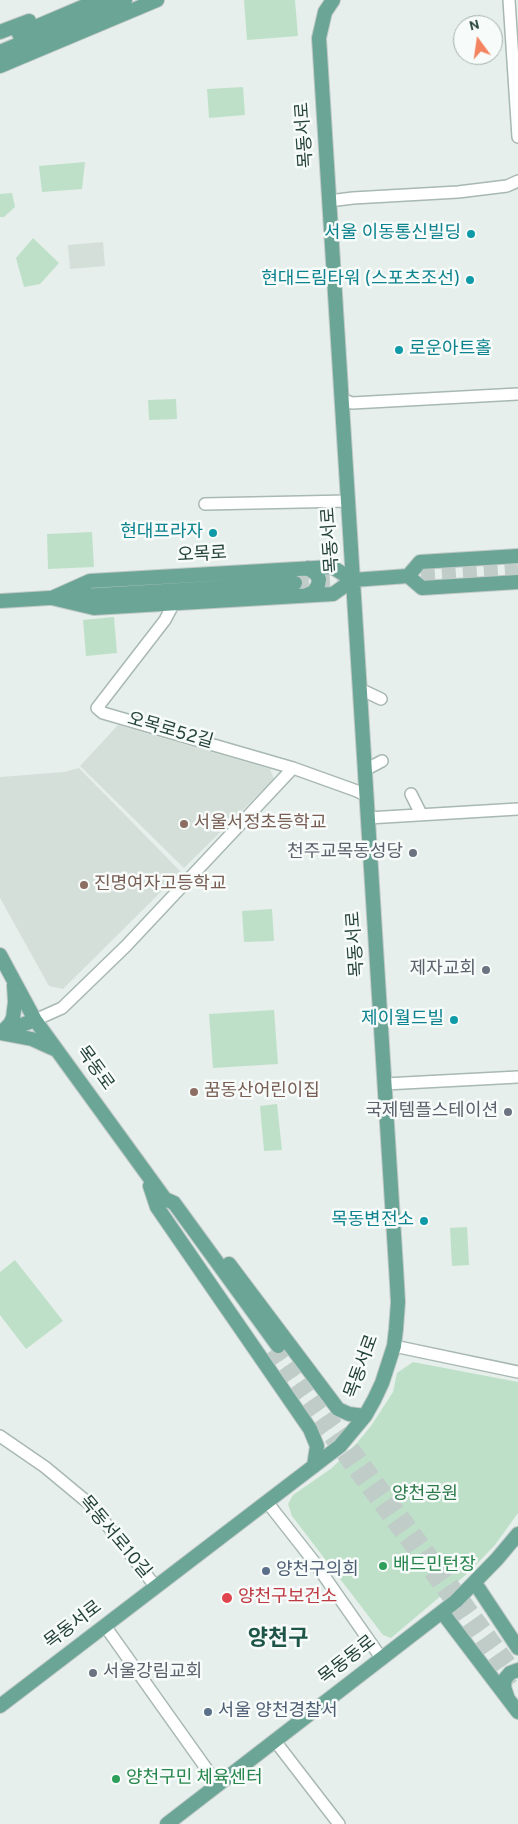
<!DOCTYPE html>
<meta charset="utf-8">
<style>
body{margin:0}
#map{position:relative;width:518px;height:1824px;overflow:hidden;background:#e6efeb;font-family:Overpass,sans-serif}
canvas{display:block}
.north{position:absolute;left:453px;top:15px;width:50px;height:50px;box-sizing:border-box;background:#f7fbf9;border:1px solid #a3b1ad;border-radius:50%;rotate:346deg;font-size:14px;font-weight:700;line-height:20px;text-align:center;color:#24423a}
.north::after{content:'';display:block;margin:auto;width:18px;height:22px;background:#f4845f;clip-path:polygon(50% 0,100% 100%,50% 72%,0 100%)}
</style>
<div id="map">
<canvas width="518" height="1824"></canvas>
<div class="north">N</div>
</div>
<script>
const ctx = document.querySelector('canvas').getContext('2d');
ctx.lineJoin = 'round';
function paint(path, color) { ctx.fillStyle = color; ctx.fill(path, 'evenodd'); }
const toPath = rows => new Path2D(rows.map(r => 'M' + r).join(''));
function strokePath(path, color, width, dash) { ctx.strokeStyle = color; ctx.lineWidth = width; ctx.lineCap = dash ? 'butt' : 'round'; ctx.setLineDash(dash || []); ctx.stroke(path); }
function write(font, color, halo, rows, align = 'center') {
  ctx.font = font + ' Overpass,"Noto Sans KR",sans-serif'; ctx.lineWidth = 5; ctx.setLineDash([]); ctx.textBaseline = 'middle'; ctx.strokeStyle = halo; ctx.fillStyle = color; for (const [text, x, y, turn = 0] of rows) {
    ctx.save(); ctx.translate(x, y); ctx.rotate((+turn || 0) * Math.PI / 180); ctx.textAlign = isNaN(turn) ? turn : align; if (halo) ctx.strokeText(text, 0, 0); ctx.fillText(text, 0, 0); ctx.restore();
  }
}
paint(toPath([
 [103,242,105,266,70,269,68,245],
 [118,725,270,769,274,779,184,868,80,766],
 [79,768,181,872,63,989,49,986,0,898,0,777,64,772]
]), '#d4dfda');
paint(toPath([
 [244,0,295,0,298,36,247,40],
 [243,87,245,115,209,118,207,89],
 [85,162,82,189,42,192,39,166],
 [12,193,15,207,4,217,0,217,0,194],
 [33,238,59,263,40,284,24,287,16,258],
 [176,399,177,419,149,420,148,400],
 [92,532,94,567,48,569,47,534],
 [114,617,117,653,86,656,83,620],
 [272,909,274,941,244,942,242,911],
 [274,1010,278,1064,213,1068,209,1014],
 [277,1104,282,1150,264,1151,260,1106],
 [467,1227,469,1265,452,1266,450,1228],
 [15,1260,63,1321,26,1349,0,1315,0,1272],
 [413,1362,518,1382,518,1513,495,1545,468,1573,391,1638,383,1635,292,1516,288,1504,293,1495,332,1468,356,1444,371,1426,393,1392,397,1373]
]), '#bfe0c8');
strokePath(toPath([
 [400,577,518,569],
 [295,583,359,579],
 [278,1346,518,1675],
 [268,1353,457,1608,511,1685]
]), '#bfccc8', 14, [14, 7]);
const minor = toPath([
 [509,0,518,137],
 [329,201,353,198,458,192,507,186,518,181],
 [342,399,352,403,518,394],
 [205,504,348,501],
 [174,603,165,620,97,708,103,713,293,768,357,791,367,796],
 [360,689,381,699],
 [365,770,382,761],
 [411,794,421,814],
 [368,818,518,809],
 [35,1020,62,1008,126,946,293,768],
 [385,1084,518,1077],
 [394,1346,518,1372],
 [0,1436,45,1467,92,1506,156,1587],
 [267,1502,315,1563,382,1659],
 [105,1626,218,1785],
 [275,1741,339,1824]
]);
const major = toPath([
 [0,32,29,21],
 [19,34,99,0],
 [0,52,125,0],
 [0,66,157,0],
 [408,576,420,562,518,556],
 [307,595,314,592,318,585,319,579,316,574,308,568],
 [52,598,94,608,333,594,353,580,408,576,422,588,518,582],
 [52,598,90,581,332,567,353,580],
 [0,601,295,583],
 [0,955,35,1020,165,1199,174,1203,278,1346],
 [3,1032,35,1020],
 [1,1033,32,1039,54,1049],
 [1,1033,10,1024,13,1018,15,1002,14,985],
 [150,1186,157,1207,310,1429,317,1446,314,1466],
 [229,1264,338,1409,349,1414,365,1416],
 [475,1583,518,1648],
 [442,1612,518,1712],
 [507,1696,504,1687,505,1679,510,1673,518,1670],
 [0,1706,340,1446,365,1416,374,1400,382,1383,394,1346,396,1329,398,1302,396,1267,319,38,325,12,333,0],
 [167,1824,456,1601,497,1559,518,1534]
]);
strokePath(minor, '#a8b8b2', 14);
strokePath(major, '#c2cac8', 16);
strokePath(minor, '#fff', 11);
strokePath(major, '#6aa596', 14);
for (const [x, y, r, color] of [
 [471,234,5,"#0f9aa8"],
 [470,280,5,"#0f9aa8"],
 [399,350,5,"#0f9aa8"],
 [213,533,5,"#0f9aa8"],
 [184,824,5,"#8d6e63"],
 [413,853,5,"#6b7280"],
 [84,885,5,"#8d6e63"],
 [486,970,5,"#6b7280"],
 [454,1020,5,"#0f9aa8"],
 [194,1092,5,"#8d6e63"],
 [508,1112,5,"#6b7280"],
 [424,1221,5,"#0f9aa8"],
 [383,1566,5,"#2e9e5b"],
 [266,1571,5,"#5c6f8a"],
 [227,1598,6,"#e0444e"],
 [93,1673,5,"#6b7280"],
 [208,1712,5,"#5c6f8a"],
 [116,1779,5,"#2e9e5b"]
]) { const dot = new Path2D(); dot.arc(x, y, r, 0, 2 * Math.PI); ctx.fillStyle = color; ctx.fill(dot); strokePath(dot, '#f7fbf9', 2); }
write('18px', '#24423a', '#f7fbf9', [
 ["목동서로",306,135,-94],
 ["목동서로",332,540,-94],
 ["오목로",202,556,-3],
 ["오목로52길",170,732,16],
 ["목동서로",357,944,-94],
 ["목동로",94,1069,54],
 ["목동서로",363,1367,-70],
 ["목동서로10길",114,1538,50],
 ["목동서로",74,1626,-37],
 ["목동동로",348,1661,-38]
]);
write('18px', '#0d838f', '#f7fbf9', [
 ["서울 이동통신빌딩",461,234],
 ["현대드림타워 (스포츠조선)",460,280],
 ["로운아트홀",409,350,"left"],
 ["현대프라자",203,533],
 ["제이월드빌",444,1020],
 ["목동변전소",414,1221]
], 'right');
write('18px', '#785e54', '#f7fbf9', [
 ["서울서정초등학교",194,824],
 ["진명여자고등학교",94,885],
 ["꿈동산어린이집",204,1092]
], 'left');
write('18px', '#5b616d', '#f7fbf9', [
 ["천주교목동성당",403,853],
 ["제자교회",476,970],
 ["국제템플스테이션",498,1112],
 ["서울강림교회",103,1673,"left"]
], 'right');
write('18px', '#2d7a4b', '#f7fbf9', [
 ["양천공원",425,1495]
]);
write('18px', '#27864d', '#f7fbf9', [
 ["배드민턴장",393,1566],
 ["양천구민 체육센터",126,1779]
], 'left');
write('18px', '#4e5e75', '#f7fbf9', [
 ["양천구의회",276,1571],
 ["서울 양천경찰서",218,1712]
], 'left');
write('18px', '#be3a42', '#f7fbf9', [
 ["양천구보건소",238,1598]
], 'left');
write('bold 22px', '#1f5548', '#f7fbf9', [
 ["양천구",278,1641]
]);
</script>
